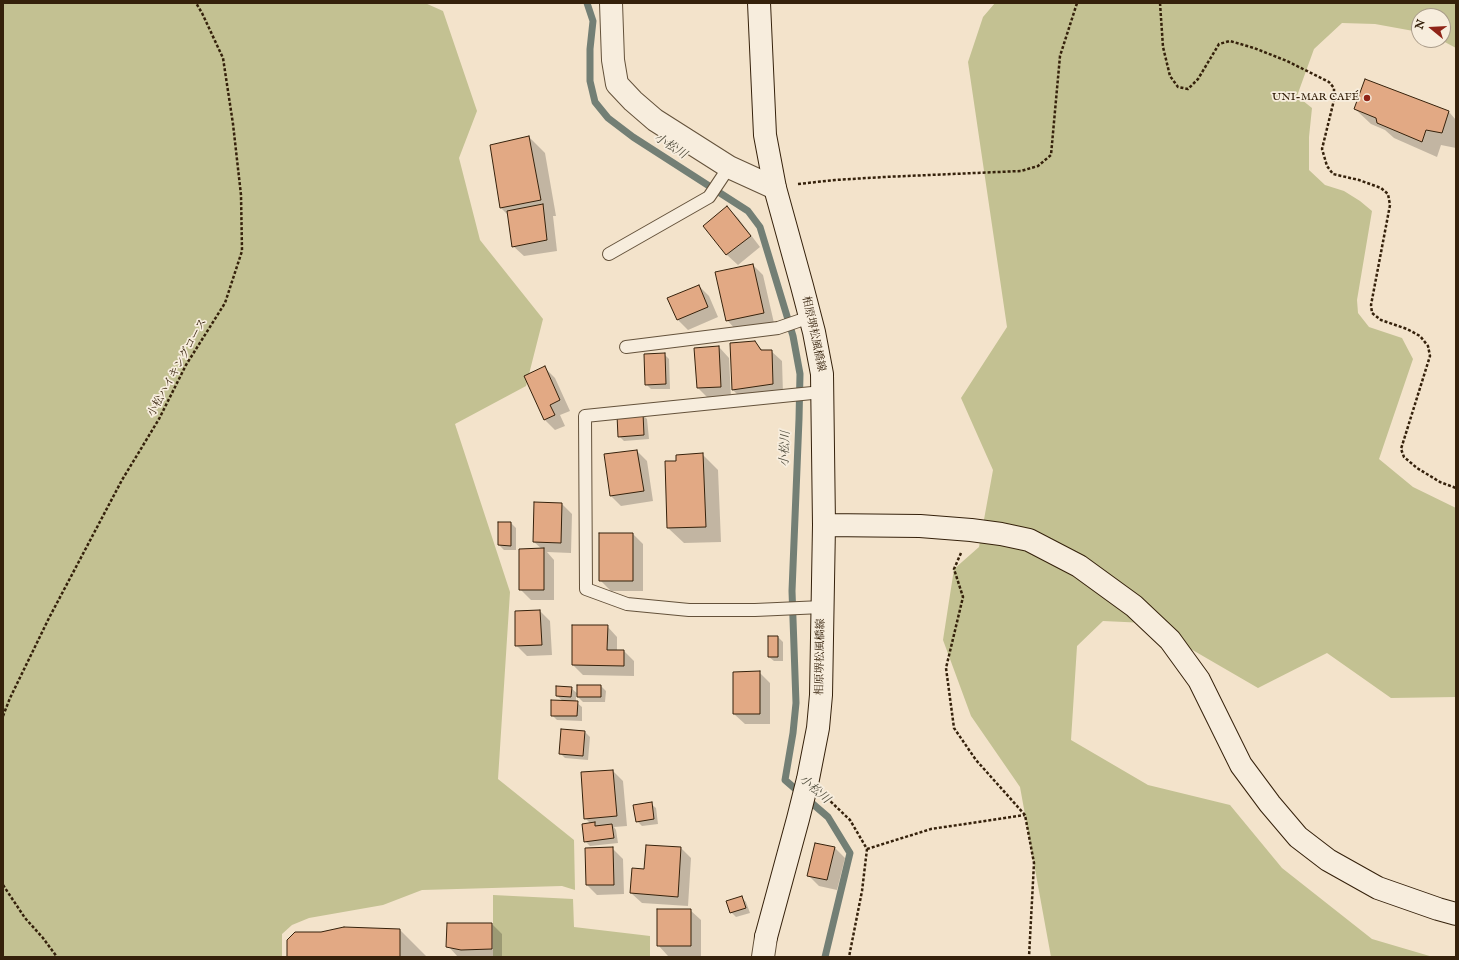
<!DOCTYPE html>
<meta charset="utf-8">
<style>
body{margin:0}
#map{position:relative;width:1459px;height:960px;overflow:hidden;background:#f3e3cb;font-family:"IM FELL English",serif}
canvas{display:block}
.frame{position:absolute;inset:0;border:4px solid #35210b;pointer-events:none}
.north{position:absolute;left:1411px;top:8px;width:40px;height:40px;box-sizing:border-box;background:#f7eddd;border:1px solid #a99b89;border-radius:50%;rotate:288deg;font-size:11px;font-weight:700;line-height:16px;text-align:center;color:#35210b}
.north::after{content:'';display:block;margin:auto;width:14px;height:18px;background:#8f2418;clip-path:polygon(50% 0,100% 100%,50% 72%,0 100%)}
</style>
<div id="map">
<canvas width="1459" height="960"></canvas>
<div class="frame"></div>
<div class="north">N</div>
</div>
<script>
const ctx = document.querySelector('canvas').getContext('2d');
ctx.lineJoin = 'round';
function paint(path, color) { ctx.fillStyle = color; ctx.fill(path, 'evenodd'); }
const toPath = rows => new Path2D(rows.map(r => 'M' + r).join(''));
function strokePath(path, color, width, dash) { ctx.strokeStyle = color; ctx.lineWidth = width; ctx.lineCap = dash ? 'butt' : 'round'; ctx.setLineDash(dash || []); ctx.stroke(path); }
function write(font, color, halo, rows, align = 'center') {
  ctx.font = font + ' "IM FELL English","Noto Serif JP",serif'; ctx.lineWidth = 3.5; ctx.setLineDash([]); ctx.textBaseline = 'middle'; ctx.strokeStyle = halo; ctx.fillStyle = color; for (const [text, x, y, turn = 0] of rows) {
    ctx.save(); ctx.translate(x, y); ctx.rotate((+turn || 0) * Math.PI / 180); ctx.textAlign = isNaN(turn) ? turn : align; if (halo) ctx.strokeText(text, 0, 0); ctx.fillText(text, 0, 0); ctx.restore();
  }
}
paint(toPath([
 [3,3,425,3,443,11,477,111,459,158,480,240,543,319,526,386,455,424,510,592,498,779,574,840,575,890,562,886,422,890,383,905,309,918,292,925,282,934,282,957,3,957],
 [995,3,1456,3,1456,48,1441,40,1443,40,1443,16,1419,16,1419,32,1375,24,1342,23,1314,49,1297,96,1312,108,1309,137,1309,170,1325,185,1344,191,1360,201,1372,211,1357,300,1358,313,1369,327,1402,338,1413,359,1379,459,1413,487,1456,508,1456,697,1391,698,1327,653,1258,688,1146,623,1103,621,1077,646,1071,740,1148,785,1230,805,1282,868,1372,939,1433,957,1051,957,1020,787,971,716,943,640,954,569,979,547,993,470,961,398,1007,327,968,62,983,17],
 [493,895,573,899,574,927,650,936,650,957,493,957]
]), '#c3c192');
paint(toPath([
 [1355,109,1449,112,1456,120,1456,148,1441,145,1437,157,1394,138,1385,130,1371,124],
 [529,137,545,153,556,216,553,216,557,251,524,256,513,246,508,215,501,208],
 [727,207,738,218,760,247,738,265,727,255,704,226],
 [753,265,763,275,774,323,737,331,727,320],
 [699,286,709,296,718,317,688,330,678,320],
 [755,342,763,351,771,351,782,361,783,394,743,400,733,390],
 [719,347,729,358,731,397,708,398,698,388,695,349],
 [664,354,669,359,670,389,651,389,646,384],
 [544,367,555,378,570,411,560,415,565,426,555,430,545,420],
 [642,414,647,419,649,439,624,441,619,436],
 [637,451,647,461,653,501,621,506,611,496],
 [702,454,718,470,721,542,684,543,668,528,666,462,677,462],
 [562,504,572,514,571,553,547,552,554,560,554,600,531,600,520,589,542,549,534,542],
 [499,523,511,523,516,528,516,550,504,550,499,545],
 [633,534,643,544,643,591,611,591,600,580],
 [540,611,550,621,552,655,527,656,516,645],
 [607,626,617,637,617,651,624,651,634,661,634,676,583,675,573,665],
 [778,637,783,642,783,661,774,661,769,657],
 [759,672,770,683,770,724,745,724,734,714,734,673],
 [601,686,606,691,605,702,583,702,576,695,576,702,582,707,582,721,557,720,552,715,563,701,557,696,571,688,578,694],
 [585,732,590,737,588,760,565,758,560,753],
 [613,771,623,781,627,826,614,827,616,830,618,843,590,846,585,841,591,824,585,818],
 [651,804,656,808,658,824,642,826,637,821],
 [816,844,835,848,845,858,837,890,819,886,808,875],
 [612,848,623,859,624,894,597,895,587,885],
 [681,848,691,858,688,906,642,903,631,893,645,870],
 [742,898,746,902,750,913,736,917,731,912],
 [690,910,701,920,701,956,668,956,658,945],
 [492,924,502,934,502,957,458,957,448,946],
 [400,930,427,957,288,957,321,933]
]), '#0003');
strokePath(toPath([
 [587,3,593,21,590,49,590,81,595,102,608,118,633,137,748,211,760,227,793,336,800,374,799,419,792,591,796,703,793,733,785,780,828,817,850,853,825,957]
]), '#737f75', 7);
const building = toPath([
 [1365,79,1449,111,1442,133,1426,130,1422,142,1377,123,1376,118,1354,109,1365,79],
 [529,136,541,200,500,208,490,145,529,136],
 [543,204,547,240,512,247,507,211,543,204],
 [727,206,751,236,726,255,703,226,727,206],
 [753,264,764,313,726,321,715,272,753,264],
 [699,285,708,307,677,320,667,298,699,285],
 [755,341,761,350,772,350,773,384,732,390,730,343,755,341],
 [719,346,721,387,697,388,694,348,719,346],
 [665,353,666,384,645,385,644,354,665,353],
 [545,366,560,400,550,405,555,415,544,420,524,376,545,366],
 [643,413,644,435,618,437,617,415,643,413],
 [637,450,644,491,610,496,604,454,637,450],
 [703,453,706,527,667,528,665,461,676,461,676,455,703,453],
 [534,502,562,503,561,543,533,542,534,502],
 [498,522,511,522,511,546,498,545,498,522],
 [599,533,633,533,633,581,599,581,599,533],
 [544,548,544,590,519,590,519,549,544,548],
 [540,610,542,645,515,646,515,611,540,610],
 [572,625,608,625,607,650,624,650,624,666,572,665,572,625],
 [768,636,778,636,778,657,768,657,768,636],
 [760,671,760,714,733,714,733,672,760,671],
 [577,685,601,685,601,697,577,697,577,685],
 [556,686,572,687,571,697,556,696,556,686],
 [551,700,578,701,577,716,551,716,551,700],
 [561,729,585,731,583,756,559,754,561,729],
 [613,770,617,816,584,819,581,772,613,770],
 [652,802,654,819,636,822,633,805,652,802],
 [595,822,595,826,612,824,614,838,584,842,582,824,595,822],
 [815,843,835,847,827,880,807,876,815,843],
 [646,845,681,847,678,897,630,893,632,868,644,869,646,845],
 [613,847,614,885,586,885,585,848,613,847],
 [742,896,746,908,730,913,726,901,742,896],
 [657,909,691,909,691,946,657,946,657,909],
 [447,923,492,923,492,949,461,950,446,947,447,923],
 [344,927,400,929,400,957,287,957,287,940,295,932,321,932,344,927]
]);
paint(building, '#e2a984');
strokePath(building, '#35210b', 1);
const lane = toPath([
 [609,254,709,197,729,167],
 [626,347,778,328,810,317],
 [822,607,755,610,689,610,627,604,586,589,585,416,822,392]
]);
const street = toPath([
 [611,3,613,60,617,84,633,101,655,120,729,167,775,188],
 [763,957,766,937]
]);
const secondary = toPath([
 [759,3,765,135,775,188,802,286,814,332,822,374,824,525,821,695,818,728,808,779,798,819,766,937],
 [824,525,920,526,971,530,1001,534,1029,540,1079,566,1134,606,1170,640,1199,680,1241,765,1270,804,1298,837,1328,860,1378,888,1438,909,1456,914]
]);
strokePath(lane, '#64523b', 14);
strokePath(street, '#64523b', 24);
strokePath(secondary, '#35210b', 24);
strokePath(toPath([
 [1160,3,1163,47,1170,76,1178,87,1188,89,1198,79,1219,44,1230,41,1254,48,1287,61,1329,82,1334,88,1334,100,1322,149,1327,166,1333,174,1359,180,1381,188,1388,194,1390,205,1371,305,1372,313,1381,320,1407,329,1420,336,1428,346,1430,356,1401,449,1404,457,1417,468,1440,482,1456,488],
 [798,184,835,180,884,177,1021,171,1038,166,1051,155,1060,56,1077,3],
 [961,553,954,569,963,597,946,668,954,728,976,760,1025,815,1034,863,1029,957],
 [3,716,10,698,49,618,122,480,159,419,186,365,225,303,242,251,241,195,233,124,223,58,202,13,196,3],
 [827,798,850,820,867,849,862,891,849,957],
 [867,849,931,829,1025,815],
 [3,885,25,918,43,938,57,957]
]), '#35210b', 2.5, [3, 2]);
strokePath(lane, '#f7eddd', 12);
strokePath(street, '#f7eddd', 22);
strokePath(secondary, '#f7eddd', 22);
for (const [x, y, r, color] of [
 [1367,98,4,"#8f2418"]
]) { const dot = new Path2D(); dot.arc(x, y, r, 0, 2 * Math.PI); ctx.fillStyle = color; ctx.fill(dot); strokePath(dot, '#f7eddd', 1.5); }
write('11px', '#35210b', '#f7eddd', [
 ["UNI-MAR CAFÉ",1359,98]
], 'right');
write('11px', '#35210b', '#f7eddd', [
 ["相原堺松風橋線",813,334,78],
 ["小松ハイキングコース",178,368,-61],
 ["相原堺松風橋線",821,657,-89]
]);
write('italic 12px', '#545040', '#f7eddd', [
 ["小松川",670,147,33],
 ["小松川",786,449,-88],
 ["小松川",814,790,41]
]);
</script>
